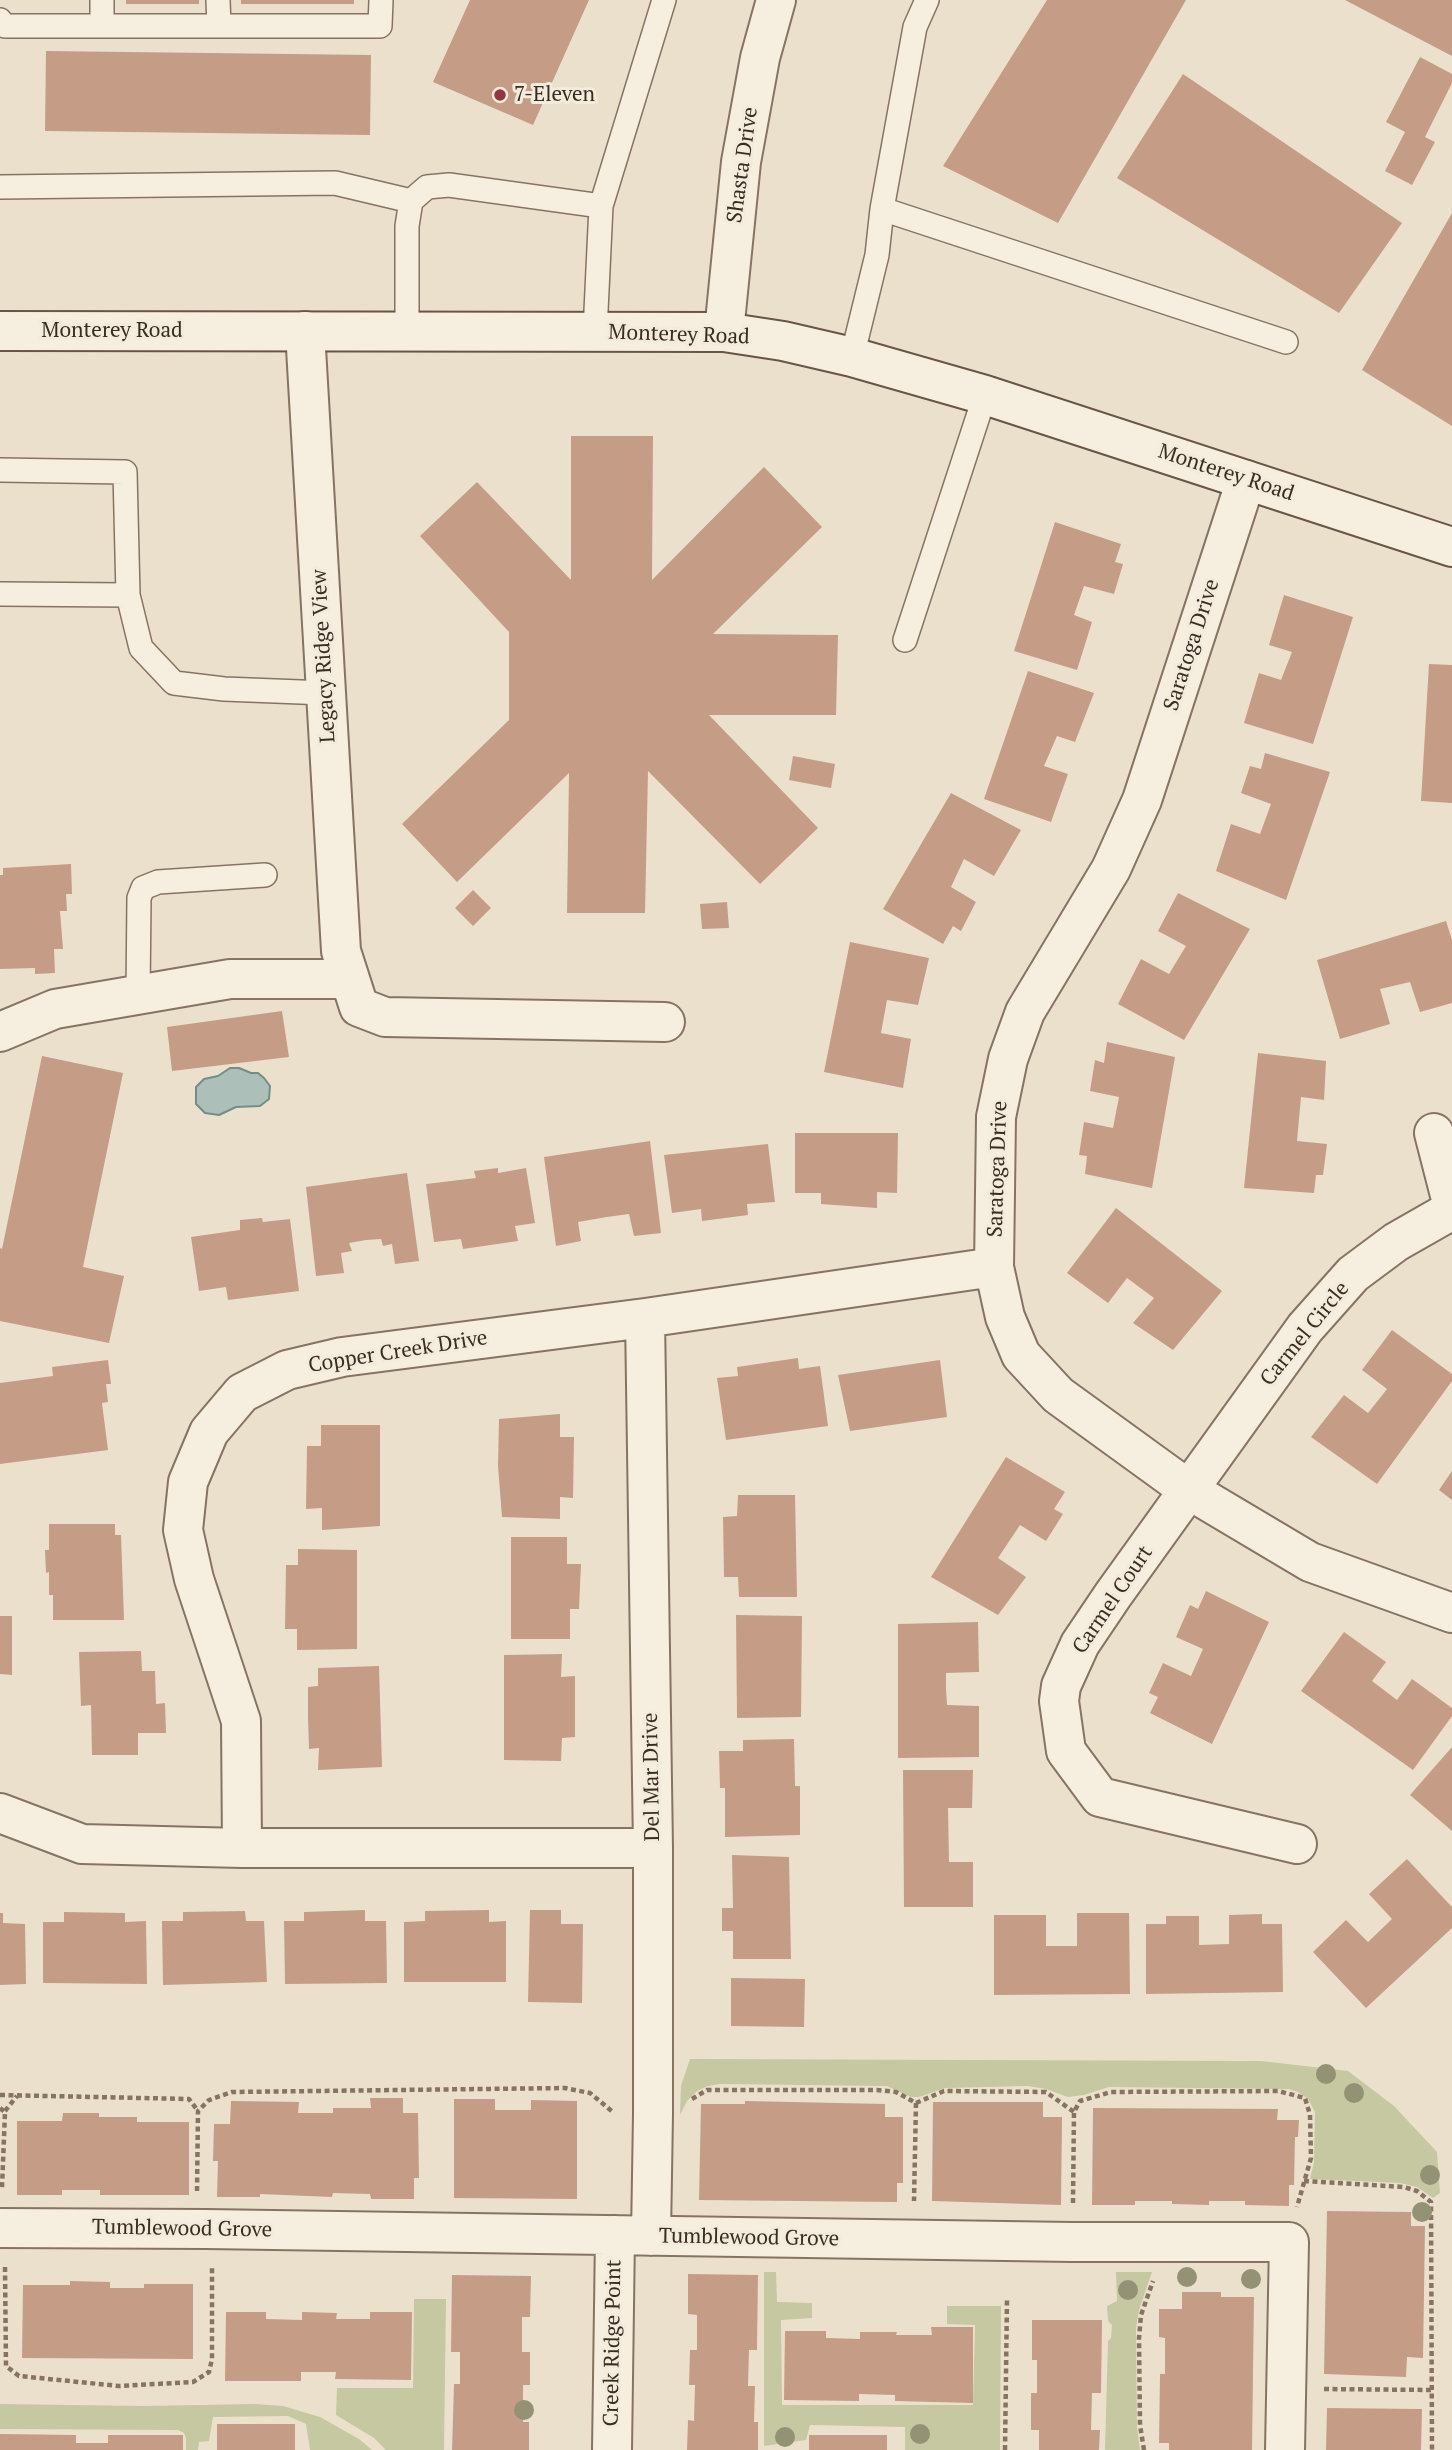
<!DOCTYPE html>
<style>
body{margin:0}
canvas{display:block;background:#ebe0cc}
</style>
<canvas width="1452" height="2450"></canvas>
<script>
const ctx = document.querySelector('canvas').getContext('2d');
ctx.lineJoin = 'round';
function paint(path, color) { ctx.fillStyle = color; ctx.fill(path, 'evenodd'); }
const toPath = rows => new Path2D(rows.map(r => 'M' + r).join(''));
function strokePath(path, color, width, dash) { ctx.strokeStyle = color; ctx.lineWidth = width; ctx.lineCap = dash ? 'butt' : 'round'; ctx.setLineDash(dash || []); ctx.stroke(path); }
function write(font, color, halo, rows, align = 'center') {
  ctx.font = font + ' "PT Serif",serif'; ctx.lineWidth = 6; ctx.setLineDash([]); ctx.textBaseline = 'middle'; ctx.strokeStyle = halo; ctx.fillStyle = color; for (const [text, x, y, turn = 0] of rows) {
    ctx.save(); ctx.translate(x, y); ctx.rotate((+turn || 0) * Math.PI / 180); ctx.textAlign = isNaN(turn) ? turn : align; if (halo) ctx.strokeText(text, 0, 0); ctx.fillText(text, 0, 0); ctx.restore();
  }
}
paint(toPath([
 [690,2059,1261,2061,1348,2071,1394,2106,1437,2152,1440,2193,1433,2198,1417,2187,1400,2183,1310,2179,1314,2162,1315,2112,1308,2099,1298,2092,1289,2089,1109,2087,1084,2095,1068,2097,1046,2089,1028,2086,945,2088,919,2097,911,2097,887,2086,720,2084,708,2086,697,2091,687,2101,680,2115,681,2086],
 [764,2272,776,2272,777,2302,812,2303,812,2318,781,2320,782,2405,973,2405,975,2325,947,2324,947,2306,1001,2306,1000,2450,905,2450,905,2427,810,2425,806,2440,764,2446],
 [1116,2272,1152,2272,1139,2310,1136,2328,1137,2427,1140,2450,1105,2450,1108,2341,1111,2338,1112,2325,1108,2321,1107,2306,1117,2301],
 [414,2299,446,2299,444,2450,386,2450,374,2438,336,2415,337,2388,413,2388],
 [0,2404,143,2406,255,2404,283,2406,320,2417,359,2439,372,2450,310,2450,306,2424,288,2416,213,2417,209,2441,199,2442,198,2450,186,2450,186,2438,184,2433,178,2430,0,2429]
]), '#c6c8a1');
const water = toPath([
 [230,1068,239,1068,251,1073,258,1073,264,1078,270,1086,269,1099,260,1106,236,1107,219,1115,205,1113,196,1104,196,1087,204,1079,218,1076,230,1068]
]);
paint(water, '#acc0b9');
strokePath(water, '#738e86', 2);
paint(toPath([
 [126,0,199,0,199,4,126,4],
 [241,0,354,0,354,4,241,4],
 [470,0,589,0,533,125,433,82],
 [1047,0,1186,0,1058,223,943,166],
 [1345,0,1452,0,1452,56],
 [46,51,371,55,370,135,45,131],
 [1420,57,1452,74,1452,83,1425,137,1435,142,1412,185,1385,171,1405,132,1386,122],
 [1183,74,1402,223,1339,313,1117,178],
 [1452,213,1452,426,1362,370],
 [571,436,653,436,652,580,764,467,822,527,713,634,838,635,836,715,709,715,818,828,760,884,648,771,645,913,567,913,569,773,457,882,402,824,509,720,509,632,420,536,477,482,571,580],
 [1055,522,1121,544,1115,562,1123,564,1114,594,1084,586,1074,615,1092,622,1077,670,1014,651],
 [1284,595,1353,617,1313,744,1244,723,1259,673,1281,680,1292,652,1269,645],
 [1429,664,1452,665,1452,803,1421,801],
 [1028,671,1094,693,1075,742,1057,736,1044,766,1068,774,1051,822,984,799],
 [1265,753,1330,772,1286,900,1216,871,1231,824,1260,834,1271,804,1241,793,1250,766,1261,769],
 [793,756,835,764,831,788,789,780],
 [951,793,1021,830,994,876,964,859,951,887,976,902,961,931,953,926,943,944,883,909],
 [71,864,72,894,66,894,67,911,60,911,63,949,54,949,55,973,35,974,35,968,0,969,0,875,3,875,3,868],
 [473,890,491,908,473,926,455,908],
 [1178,893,1250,929,1184,1040,1118,1004,1141,959,1169,974,1186,946,1158,931],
 [727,902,729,928,702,929,700,904],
 [1446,921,1452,940,1452,1003,1420,1012,1410,982,1380,989,1390,1024,1340,1039,1317,960],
 [850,942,929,958,918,1005,887,1000,881,1033,911,1039,903,1088,824,1072],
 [282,1011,289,1057,172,1071,167,1027],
 [1107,1042,1175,1057,1152,1188,1085,1174,1087,1156,1079,1155,1084,1122,1113,1128,1119,1097,1090,1091,1095,1060,1104,1063],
 [1258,1053,1326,1061,1324,1100,1301,1097,1297,1141,1327,1144,1323,1175,1316,1175,1314,1193,1244,1188],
 [42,1056,123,1073,83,1267,124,1276,109,1343,0,1321,0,1248,2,1249],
 [795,1133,898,1133,897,1193,877,1192,877,1208,821,1204,821,1193,795,1193],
 [650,1141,661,1233,634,1236,629,1214,607,1217,578,1222,581,1241,556,1246,544,1157],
 [768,1144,775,1202,747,1204,748,1215,702,1221,701,1209,672,1213,664,1155],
 [498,1168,498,1173,526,1168,535,1223,515,1226,518,1241,463,1249,461,1239,434,1242,426,1184,476,1178,474,1171],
 [407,1173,419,1261,395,1264,392,1244,383,1246,381,1239,366,1240,349,1243,352,1251,341,1253,344,1273,316,1276,306,1187],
 [1116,1208,1222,1291,1173,1350,1133,1323,1154,1298,1127,1278,1108,1303,1067,1273],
 [262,1218,263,1222,290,1219,299,1291,228,1300,226,1287,199,1291,191,1237,240,1230,240,1220],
 [1392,1330,1452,1374,1452,1381,1377,1484,1311,1437,1344,1395,1368,1413,1380,1398,1387,1389,1362,1370],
 [798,1358,799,1369,820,1366,828,1426,726,1440,717,1378,738,1376,737,1367],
 [108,1360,111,1384,106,1384,108,1402,102,1403,108,1450,0,1464,0,1383,53,1376,52,1367],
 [940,1360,947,1417,850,1431,838,1375],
 [560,1414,560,1437,574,1437,573,1498,560,1497,560,1519,502,1517,498,1466,499,1419],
 [321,1425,380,1425,380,1526,322,1530,322,1508,306,1509,307,1446,321,1446],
 [1006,1457,1065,1492,1054,1509,1063,1514,1046,1541,1020,1525,998,1558,1026,1577,998,1615,931,1577],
 [1452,1471,1452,1500,1439,1490],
 [738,1495,795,1495,797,1597,739,1597,738,1577,724,1577,723,1517,737,1516],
 [49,1524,115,1524,115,1535,121,1535,124,1620,53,1620,53,1595,49,1595,49,1572,46,1573,45,1550,49,1550],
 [511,1537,567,1537,567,1564,581,1564,579,1609,570,1609,570,1639,511,1639],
 [298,1549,357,1550,357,1649,297,1650,297,1629,285,1629,286,1565,298,1565],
 [1206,1591,1269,1622,1212,1744,1150,1713,1158,1697,1149,1693,1163,1663,1191,1676,1203,1649,1176,1637,1190,1605,1198,1609],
 [736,1615,802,1616,801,1717,737,1718],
 [0,1616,12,1616,12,1675,0,1674],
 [978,1622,979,1672,946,1673,946,1689,947,1705,979,1706,979,1757,898,1758,898,1624],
 [1344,1632,1386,1662,1372,1681,1397,1700,1412,1679,1452,1708,1452,1716,1413,1770,1301,1691],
 [141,1651,142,1671,155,1671,156,1704,165,1703,166,1733,138,1733,138,1755,92,1755,91,1705,81,1706,79,1652],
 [562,1654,561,1677,575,1676,575,1737,562,1738,561,1761,504,1760,504,1655],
 [379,1666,382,1767,318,1770,319,1748,309,1749,308,1718,308,1687,318,1686,318,1668],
 [794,1739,795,1786,800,1786,800,1835,725,1837,725,1788,720,1788,719,1751,743,1751,743,1740],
 [1452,1747,1452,1831,1410,1795],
 [903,1770,973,1770,972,1808,948,1808,949,1862,973,1862,973,1907,904,1907],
 [732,1855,789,1857,791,1959,733,1959,733,1931,722,1931,722,1908,733,1908],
 [1407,1859,1452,1907,1452,1928,1366,2008,1313,1952,1346,1920,1368,1942,1392,1919,1369,1894],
 [365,1910,365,1921,386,1921,387,1983,285,1984,284,1921,304,1921,304,1912],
 [489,1910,489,1922,506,1921,506,1982,404,1982,404,1922,425,1921,425,1911],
 [530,1910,561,1910,561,1924,583,1924,582,2003,528,2002],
 [245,1911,246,1921,264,1921,267,1982,163,1985,162,1921,183,1921,183,1912],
 [64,1912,125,1913,125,1922,146,1921,147,1984,43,1983,43,1922,64,1922],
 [0,1913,3,1913,3,1923,25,1924,26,1984,0,1985],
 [1077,1913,1129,1913,1130,1994,994,1995,994,1915,1046,1915,1046,1946,1077,1946],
 [1262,1914,1262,1924,1282,1924,1283,1992,1146,1994,1146,1924,1166,1924,1166,1916,1199,1916,1199,1945,1229,1944,1229,1915],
 [731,1978,805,1979,804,2027,731,2026],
 [370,2098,403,2098,403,2113,418,2113,419,2178,414,2178,414,2199,371,2199,370,2194,333,2193,332,2197,260,2194,260,2197,217,2197,218,2161,213,2161,214,2124,230,2124,231,2101,299,2102,298,2113,333,2113,333,2108,371,2108],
 [454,2099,495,2099,495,2110,531,2110,531,2100,577,2101,577,2199,454,2198],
 [745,2101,885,2104,885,2117,903,2117,903,2183,897,2183,897,2202,699,2200,701,2104,745,2104],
 [933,2102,1043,2102,1043,2117,1062,2117,1061,2205,932,2201],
 [1093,2108,1278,2109,1277,2120,1299,2120,1298,2137,1295,2137,1294,2185,1289,2185,1289,2206,1245,2205,1245,2201,1209,2201,1209,2205,1172,2204,1172,2201,1135,2201,1135,2205,1092,2205],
 [63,2113,99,2113,99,2117,137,2117,137,2122,189,2122,189,2195,100,2195,100,2190,62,2190,62,2195,17,2195,17,2121,62,2121],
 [1327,2211,1411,2212,1411,2226,1425,2226,1423,2358,1407,2357,1406,2377,1324,2374],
 [688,2274,758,2275,757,2350,749,2350,748,2386,755,2386,754,2422,758,2422,758,2450,687,2450,688,2420,694,2421,695,2385,689,2385,690,2350,697,2350,697,2315,688,2314],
 [452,2275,531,2276,530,2317,522,2317,522,2352,530,2352,530,2385,523,2385,523,2422,529,2422,529,2450,452,2450,454,2384,460,2384,460,2352,451,2352],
 [70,2281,110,2282,110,2288,144,2288,144,2284,193,2284,193,2359,22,2358,23,2285,70,2285],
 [1182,2292,1221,2292,1221,2297,1254,2297,1252,2450,1169,2450,1169,2443,1159,2443,1160,2374,1165,2374,1165,2338,1159,2337,1159,2309,1182,2309],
 [226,2312,266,2312,266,2319,302,2320,302,2312,337,2313,336,2319,370,2319,370,2312,412,2312,411,2380,335,2379,336,2372,301,2372,301,2381,225,2381],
 [1032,2320,1102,2320,1101,2393,1092,2393,1091,2430,1100,2430,1099,2450,1039,2450,1039,2430,1031,2430,1031,2393,1037,2393,1037,2360,1032,2360],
 [931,2327,973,2327,973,2403,895,2401,895,2395,859,2394,859,2401,784,2400,785,2331,826,2331,826,2338,860,2339,860,2332,897,2332,896,2335,932,2335],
 [1327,2408,1422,2409,1421,2450,1326,2450],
 [217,2424,295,2424,295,2450,217,2450],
 [0,2434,76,2435,76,2443,108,2443,108,2435,183,2435,183,2450,0,2450],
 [809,2435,887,2435,887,2450,809,2450]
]), '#c59d86');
const lane = toPath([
 [102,0,102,26],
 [218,0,219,26],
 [0,20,5,26,380,26,381,0],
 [0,187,335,183,411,201],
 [882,209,1286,342],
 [407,332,407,226,411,201,427,187,449,185,601,206],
 [595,332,601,206,664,0],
 [852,357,877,255,882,209,915,27,927,0],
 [0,470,125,472,128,595,0,594],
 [128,595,141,648,174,683,224,689,326,693],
 [905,640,985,395],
 [138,995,139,898,143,888,158,882,265,875]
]);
const street = toPath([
 [305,331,341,951,359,1007,385,1017,665,1022],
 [724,332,741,162,760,58,776,0],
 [1246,480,1142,800,1111,869,1025,1012,1008,1059,996,1117,994,1267,1005,1317,1021,1355,1058,1395,1189,1490,1310,1562,1452,1613],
 [0,1032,55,1009,230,979,350,979],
 [1434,1133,1452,1203],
 [645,1318,653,1848,653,2114,651,2236],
 [0,1813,82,1844,242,1848,653,1848],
 [1297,1844,1100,1797,1066,1751,1059,1701,1061,1686,1080,1644,1113,1595,1305,1328,1353,1274,1396,1242,1452,1210],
 [242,1848,241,1721,194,1579,183,1530,188,1482,209,1432,242,1393,287,1370,342,1357,645,1318,994,1267],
 [0,2228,206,2229,1072,2242,1289,2242,1285,2450],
 [612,2450,615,2235]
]);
const secondary = toPath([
 [0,331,724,332,783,341,852,357,985,395,1452,547]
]);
strokePath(lane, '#877362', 26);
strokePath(street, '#877362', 42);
strokePath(secondary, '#695545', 42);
strokePath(toPath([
 [0,2095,189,2099,198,2111],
 [692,2099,707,2090,877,2090,896,2092,916,2103,914,2201],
 [916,2103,944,2091,1046,2092,1074,2112],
 [0,2108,5,2112,2,2188],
 [5,2111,17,2096],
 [1304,2181,1404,2187,1417,2191,1431,2202,1432,2450],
 [197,2191,198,2111,209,2100,232,2092,565,2088,590,2093,614,2113],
 [1073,2203,1074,2112,1080,2101,1111,2092,1278,2091,1305,2098,1310,2115,1311,2158,1297,2207],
 [5,2267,6,2366,19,2376,119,2386,193,2382,209,2372,212,2359,212,2266],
 [1324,2389,1432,2390],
 [1005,2450,1007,2299],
 [1144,2450,1140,2425,1139,2338,1141,2315,1153,2281]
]), '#877362', 4.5, [5, 3.5]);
strokePath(lane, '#f6eedf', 23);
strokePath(street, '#f6eedf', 38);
strokePath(secondary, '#f6eedf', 38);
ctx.fillStyle = '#939274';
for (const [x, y] of [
 [1326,2074],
 [1354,2093],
 [1430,2175],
 [1422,2212],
 [1187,2277],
 [1251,2279],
 [1128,2290],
 [524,2410],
 [920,2434],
 [785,2437]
]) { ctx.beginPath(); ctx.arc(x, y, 10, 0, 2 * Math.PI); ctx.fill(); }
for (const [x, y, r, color] of [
 [500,95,7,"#8f383d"]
]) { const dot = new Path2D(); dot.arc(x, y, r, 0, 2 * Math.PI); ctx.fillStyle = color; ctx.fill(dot); strokePath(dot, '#f3ebdb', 2.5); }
write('21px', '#392d23', '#f3ebdb', [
 ["7-Eleven",514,95]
], 'left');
write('21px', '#392d23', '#f3ebdb', [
 ["Shasta Drive",743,165,-82],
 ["Monterey Road",112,331],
 ["Monterey Road",679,335,2],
 ["Monterey Road",1226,473,18],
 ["Saratoga Drive",1192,645,-72],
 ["Legacy Ridge View",324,656,-93],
 ["Saratoga Drive",998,1169,-88],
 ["Carmel Circle",1305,1334,-51],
 ["Copper Creek Drive",398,1352,-9],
 ["Carmel Court",1113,1600,-56],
 ["Del Mar Drive",652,1777,-91],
 ["Tumblewood Grove",182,2229,1],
 ["Tumblewood Grove",749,2238,1],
 ["Creek Ridge Point",613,2343,-89]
]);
</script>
